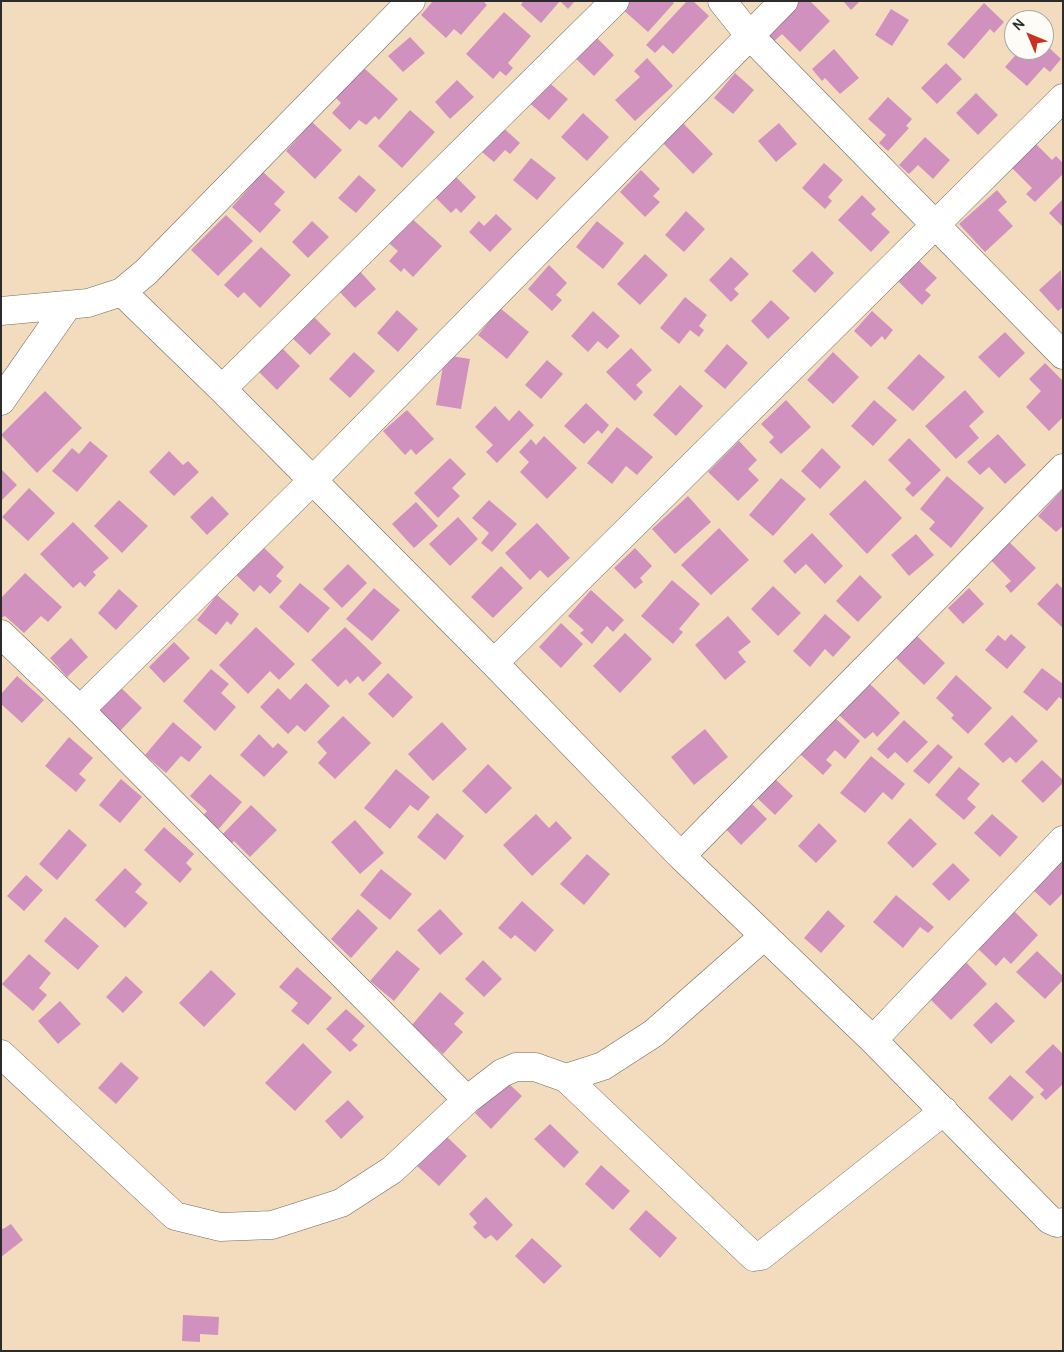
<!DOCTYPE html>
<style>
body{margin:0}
#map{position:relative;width:1064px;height:1352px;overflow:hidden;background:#f3dcbe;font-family:Pangolin,sans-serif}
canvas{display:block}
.frame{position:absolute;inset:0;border:2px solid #2b2b2b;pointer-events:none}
.north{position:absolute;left:1004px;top:10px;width:50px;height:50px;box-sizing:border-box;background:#fdfcf7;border:1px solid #a9a8a5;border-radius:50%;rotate:315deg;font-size:14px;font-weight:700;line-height:20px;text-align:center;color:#2b2b2b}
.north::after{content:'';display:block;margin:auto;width:18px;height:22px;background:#c8321e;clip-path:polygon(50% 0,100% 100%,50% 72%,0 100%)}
</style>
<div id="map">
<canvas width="1064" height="1352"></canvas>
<div class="frame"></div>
<div class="north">N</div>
</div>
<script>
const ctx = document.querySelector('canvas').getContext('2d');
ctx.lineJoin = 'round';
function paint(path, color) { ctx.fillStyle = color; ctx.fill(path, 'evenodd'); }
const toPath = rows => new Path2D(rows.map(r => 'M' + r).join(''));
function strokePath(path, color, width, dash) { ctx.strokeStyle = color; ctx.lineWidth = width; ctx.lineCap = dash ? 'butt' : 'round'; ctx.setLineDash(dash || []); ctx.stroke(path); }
paint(toPath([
 [433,1,483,1,487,5,461,35,454,29,446,38,421,15],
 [523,1,575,1,568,9,560,1,541,23,521,5],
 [625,1,672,1,674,3,648,32,620,7],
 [687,1,693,1,709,16,673,54,663,45,655,53,646,45],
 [796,1,810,1,830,21,800,52,782,34,769,46,760,37],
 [843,1,860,1,851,10],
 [984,3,1004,22,994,33,990,29,964,59,947,44],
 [891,9,909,20,892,46,875,35],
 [504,12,531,36,508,63,513,68,506,76,500,71,493,79,466,54],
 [592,33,614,55,594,76,571,54],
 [410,37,425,53,403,72,388,56],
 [1044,43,1061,59,1050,72,1044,67,1027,86,1005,67,1020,50,1044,50],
 [834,49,859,78,840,94,825,78,822,81,812,69],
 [647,58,673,86,635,121,615,100,640,77,634,71],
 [946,63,962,79,937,104,921,88],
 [364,68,398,99,379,120,375,116,366,125,359,120,350,130,332,113,341,103,336,98],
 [735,73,754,90,733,114,714,98],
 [545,79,568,99,549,120,526,100],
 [457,80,474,97,450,119,435,102],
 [976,93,998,115,978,135,956,113],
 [888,97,912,119,906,126,909,128,888,151,879,143,886,135,868,119],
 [410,110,435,132,402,168,378,146],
 [583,113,609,137,587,161,561,137],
 [681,121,713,154,693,174,661,141],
 [312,122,342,150,315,179,286,151],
 [779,123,797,144,776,162,758,141],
 [499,124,520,143,510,154,505,150,494,162,477,148],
 [925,137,950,160,933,179,918,165,909,174,899,165],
 [1034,142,1052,160,1056,156,1063,163,1063,174,1035,202,1026,194,1032,188,1011,167],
 [531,158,556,178,537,200,513,180],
 [824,163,843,180,828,197,832,201,825,209,802,188],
 [641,170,660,189,653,196,660,202,645,217,620,192],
 [263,172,285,192,274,204,281,210,260,233,232,207],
 [451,172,476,197,461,213,456,208,451,213,430,192],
 [359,175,376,190,356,213,338,198],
 [997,190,1007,202,998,210,1013,226,985,252,959,224],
 [862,195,876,209,871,214,890,232,871,252,838,220],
 [1063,199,1063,227,1049,213],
 [686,211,705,229,684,252,665,235],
 [496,214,512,229,490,252,469,232,479,221,484,226],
 [226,215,253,241,218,276,191,250],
 [408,215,442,246,413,277,404,268,401,272,389,261,398,251,385,240],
 [312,221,329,237,308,258,292,242],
 [597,221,624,243,603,269,576,247],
 [261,247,291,275,260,308,244,292,238,298,224,285],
 [812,251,834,273,815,293,792,271],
 [645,254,668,275,640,305,617,284],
 [913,255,937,278,925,290,931,295,922,305,893,276],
 [731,257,749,274,734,289,739,294,731,302,709,280],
 [549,265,567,283,556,295,562,300,552,311,528,289],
 [355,266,376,289,355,308,334,286],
 [1061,270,1063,307,1058,311,1039,290],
 [685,297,707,315,699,326,704,330,699,337,690,330,679,344,660,328],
 [771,300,790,318,768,339,751,321],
 [500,308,529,332,507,359,478,335],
 [397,310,418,329,398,352,377,333],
 [593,311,620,336,607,349,598,341,588,352,571,336],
 [872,311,893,330,885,340,882,336,871,347,854,331],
 [309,312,331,334,310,355,288,334],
 [1005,332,1025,353,999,378,978,357],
 [727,344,748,363,725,389,704,371],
 [279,345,300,366,277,390,256,369],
 [631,348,652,370,636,385,643,392,635,401,606,372],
 [354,352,375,371,350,398,329,379],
 [833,352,859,377,833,404,807,380],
 [919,354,945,377,913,411,887,388],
 [445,355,470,359,461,409,436,405],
 [547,360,563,374,541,399,525,385],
 [1045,363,1063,381,1063,417,1049,431,1026,407,1041,391,1029,379],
 [680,385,703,406,676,436,653,415],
 [965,390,984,412,969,426,979,438,956,459,925,426],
 [45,391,82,428,37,473,1,435],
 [786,400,811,427,781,454,769,442,774,437,761,424],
 [874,400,897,420,873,446,851,426],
 [586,403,609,425,602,434,598,430,584,444,564,426],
 [495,406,509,421,519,410,534,425,497,463,486,452,493,445,475,427],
 [407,410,434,439,416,455,411,449,405,455,383,431],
 [617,427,653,457,637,475,626,466,612,484,587,463],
 [998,434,1026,465,1005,484,989,467,980,475,967,462],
 [544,436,577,468,547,499,520,472,529,462,519,452,531,439,536,445],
 [909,438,941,470,913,497,905,489,911,483,888,460],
 [90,441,108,456,77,492,52,471,72,448,79,454],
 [739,441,757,460,748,469,759,480,738,501,708,472],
 [822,448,841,467,820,489,801,471],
 [169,451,183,465,188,461,199,472,174,496,149,472],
 [450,458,466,474,452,488,460,496,438,518,414,493],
 [1,469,17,485,1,501],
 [947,476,984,508,951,548,929,529,935,522,920,509],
 [781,478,806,499,773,536,749,515],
 [865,480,902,518,867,554,829,514],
 [29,488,55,513,28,541,2,517],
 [1063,489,1063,526,1056,532,1038,516],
 [212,496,229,514,207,535,190,517],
 [688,496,711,522,675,554,652,529],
 [119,500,148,526,122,553,94,526],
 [489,500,517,524,492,552,481,543,489,533,472,518],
 [416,502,438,526,414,548,392,524],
 [458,517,478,539,450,566,429,544],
 [73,522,109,558,93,572,96,575,85,587,80,582,73,588,40,554],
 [537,523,570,558,548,578,540,570,530,580,505,553],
 [719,528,749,560,711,595,681,565],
 [812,533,843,566,825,584,806,564,795,574,783,561],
 [916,534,934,555,909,576,891,555],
 [1002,535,1036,568,1011,593,1005,586,1011,581,984,553],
 [262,546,284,567,276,576,282,581,270,594,260,585,254,592,235,574],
 [635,548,652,566,640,578,643,582,635,589,614,568],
 [348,564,367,583,342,608,323,589],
 [501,566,523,588,493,618,471,597],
 [25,573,62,607,48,622,41,616,24,633,5,616,1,618,1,598],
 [860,575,882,597,858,622,836,601],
 [672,580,700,604,679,629,683,632,673,644,641,616],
 [300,583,330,608,308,633,279,607],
 [1057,583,1063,589,1063,628,1037,604],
 [773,586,801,613,778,636,751,609],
 [374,588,400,610,372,641,346,619],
 [969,588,984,604,963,624,948,608],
 [119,589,138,606,116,630,98,613],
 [591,590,624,620,613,632,607,626,592,644,580,633,584,630,568,616],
 [217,595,239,614,231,625,227,621,216,635,197,620],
 [825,614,851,637,833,657,825,649,810,667,793,651],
 [728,616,751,642,738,652,746,662,725,680,695,645],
 [561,623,583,644,561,668,539,647],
 [256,627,295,664,279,680,270,671,248,694,219,665],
 [345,627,382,663,363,682,358,676,350,684,346,679,338,687,311,660],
 [625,633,652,659,620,693,593,666],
 [1011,634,1026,647,1007,669,985,650,998,635,1005,641],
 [917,636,945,663,924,685,896,658],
 [71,638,88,657,67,677,50,658],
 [174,642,190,658,164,683,149,667],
 [1042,668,1063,684,1063,700,1059,697,1047,711,1023,692],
 [211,669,229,684,221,693,236,707,215,731,183,701],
 [388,673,413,697,393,718,368,694],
 [956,675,992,708,968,734,951,718,954,715,936,698],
 [17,676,44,700,22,723,1,704,1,694],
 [306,683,330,706,305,732,297,725,288,734,260,707,278,688,290,700],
 [869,683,900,713,877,737,873,732,865,739,839,715],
 [117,684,142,708,120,731,95,707],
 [1012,715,1038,741,1016,763,1010,757,1003,763,984,744],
 [343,716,371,743,335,779,318,763,327,753,317,742],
 [834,717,860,741,845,759,835,750,826,760,832,765,823,775,800,754],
 [904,720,928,742,907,763,895,752,888,759,877,749],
 [173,722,202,747,189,762,181,756,166,773,145,755],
 [442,722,467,749,433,781,408,754],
 [705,729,728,757,694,785,671,757],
 [259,734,273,748,278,743,288,752,264,777,240,755],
 [69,737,93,758,79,774,86,780,76,792,45,766],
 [938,744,953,757,929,784,913,771],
 [871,756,905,784,892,800,883,792,865,813,840,793],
 [1042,760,1063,780,1063,783,1043,803,1021,781],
 [488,764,512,788,486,814,462,791],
 [959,767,980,784,967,799,976,807,964,820,935,795],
 [396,769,430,797,418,811,410,805,390,829,364,808],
 [210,774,242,802,216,832,201,818,207,811,190,796],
 [772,776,793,796,775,815,754,795],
 [121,779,142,797,120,823,99,805],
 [750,802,767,819,741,845,724,827],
 [251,805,277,830,250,857,234,841,227,848,218,839],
 [437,813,464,836,445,860,417,837],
 [536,814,549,828,556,821,572,838,532,876,503,845],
 [992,814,1018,837,1000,857,974,833],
 [910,818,937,844,913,868,887,843],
 [355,820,384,853,360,874,331,842],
 [819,823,837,841,816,863,798,846],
 [164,827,194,854,186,863,192,869,180,883,144,850],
 [69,829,87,845,57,880,39,864],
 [587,854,610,874,584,905,560,884],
 [1059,857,1063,860,1063,893,1050,906,1030,887],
 [953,863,970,880,949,901,932,884],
 [125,868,142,884,135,892,148,903,125,928,95,900],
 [381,869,412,894,390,920,360,895],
 [26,875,43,890,24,911,7,896],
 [896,895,934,927,928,933,920,927,903,948,873,922],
 [522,901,554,930,535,952,515,935,511,939,498,928],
 [1008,905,1038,935,1011,964,1004,957,996,966,976,947],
 [358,909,378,928,351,958,331,939],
 [440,909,463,934,440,955,417,930],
 [828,910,845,926,821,953,804,938],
 [65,917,99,946,78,970,44,941],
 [397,950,420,969,394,1001,370,981],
 [1037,951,1063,976,1063,980,1045,999,1016,972],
 [29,954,51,973,39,988,47,995,33,1011,2,984],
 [961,957,987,984,951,1020,924,993],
 [483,960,502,979,484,997,465,979],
 [297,967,332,998,308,1025,291,1011,298,1003,279,987],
 [211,970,236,994,204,1027,179,1003],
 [126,976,143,992,123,1013,106,997],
 [440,992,464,1013,454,1024,463,1032,443,1054,411,1026],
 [60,1001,81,1024,58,1044,38,1021],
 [996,1002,1015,1021,991,1044,973,1025],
 [346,1009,365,1026,352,1040,358,1045,350,1052,326,1029],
 [303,1043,332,1072,295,1111,265,1083],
 [1053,1044,1063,1054,1063,1084,1046,1100,1040,1094,1044,1090,1025,1072],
 [121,1062,139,1078,116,1104,98,1088],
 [1010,1075,1034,1097,1012,1121,988,1098],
 [506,1081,522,1096,491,1129,475,1113],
 [348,1100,364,1117,341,1139,325,1121],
 [550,1124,579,1152,564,1168,534,1139],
 [446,1136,467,1156,439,1186,417,1166],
 [601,1165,630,1191,613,1210,585,1184],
 [486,1197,513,1225,497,1241,491,1235,485,1239,473,1227,477,1223,469,1214],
 [646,1210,677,1238,660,1258,629,1229],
 [11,1224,23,1240,1,1257,1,1227,3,1229],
 [532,1238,562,1266,544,1284,515,1256],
 [183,1315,219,1317,218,1335,200,1334,200,1342,182,1341]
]), '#d191be');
const minor = toPath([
 [722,1,750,36,1063,355],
 [122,292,222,389,494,663,681,856,873,1040,1050,1220,1057,1223,1063,1222],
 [1,311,88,303,122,292,146,272,411,1],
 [222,389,615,1],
 [1,401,68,305],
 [1,634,80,710,467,1100],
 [494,663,1063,98],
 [80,710,312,481,784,1],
 [681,856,1063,468],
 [873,1040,1063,840],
 [1,1054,175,1216,220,1227,272,1225,341,1203,392,1170,467,1100,502,1073,516,1067,535,1067,566,1078,603,1066,654,1033,764,936],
 [566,1078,754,1257,761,1256,944,1111]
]);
strokePath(minor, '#71695e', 29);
strokePath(minor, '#fff', 28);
</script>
